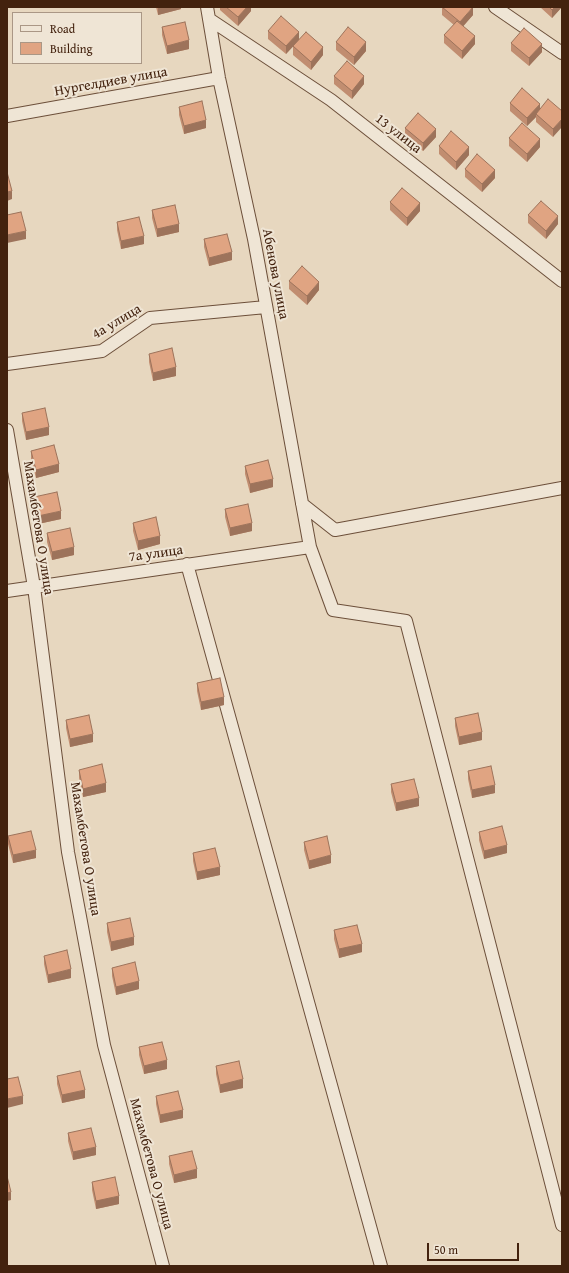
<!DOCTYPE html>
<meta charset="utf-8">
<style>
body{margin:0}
#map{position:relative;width:569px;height:1273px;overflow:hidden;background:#e7d7bf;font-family:"Gentium Book Plus",serif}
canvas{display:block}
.frame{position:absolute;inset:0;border:8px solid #43220e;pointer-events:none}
.legend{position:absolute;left:12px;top:12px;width:130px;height:52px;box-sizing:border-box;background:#efe5d5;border:1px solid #aa9785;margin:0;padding:5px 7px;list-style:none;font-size:12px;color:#43220e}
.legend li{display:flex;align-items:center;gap:8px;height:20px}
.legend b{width:20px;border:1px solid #aa9785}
.scale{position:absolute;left:427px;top:1243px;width:92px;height:18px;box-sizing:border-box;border:2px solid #43220e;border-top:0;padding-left:5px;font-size:12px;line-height:14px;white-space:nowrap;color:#43220e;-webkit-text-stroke:3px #efe5d5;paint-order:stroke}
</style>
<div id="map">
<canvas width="569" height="1273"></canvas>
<div class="frame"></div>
<ul class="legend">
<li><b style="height:5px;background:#efe5d5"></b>Road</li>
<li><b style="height:11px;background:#e0a482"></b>Building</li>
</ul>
<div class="scale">50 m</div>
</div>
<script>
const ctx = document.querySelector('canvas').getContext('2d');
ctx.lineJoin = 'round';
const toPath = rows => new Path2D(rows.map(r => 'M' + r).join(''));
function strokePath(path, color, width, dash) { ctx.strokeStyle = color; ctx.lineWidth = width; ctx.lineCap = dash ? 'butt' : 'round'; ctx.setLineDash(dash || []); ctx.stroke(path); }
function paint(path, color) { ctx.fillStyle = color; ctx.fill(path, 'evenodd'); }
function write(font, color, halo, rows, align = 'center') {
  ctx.font = font + ' "Gentium Book Plus",serif'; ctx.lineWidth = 4; ctx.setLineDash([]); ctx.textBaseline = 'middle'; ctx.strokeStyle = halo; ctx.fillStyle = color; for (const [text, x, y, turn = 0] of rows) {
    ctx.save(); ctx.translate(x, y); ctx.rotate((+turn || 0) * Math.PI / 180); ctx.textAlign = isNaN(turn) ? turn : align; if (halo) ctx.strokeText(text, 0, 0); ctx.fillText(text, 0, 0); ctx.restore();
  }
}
const street = toPath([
 [207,7,219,78,254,239,310,547,333,610,406,621,562,1225],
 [495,7,562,53],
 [209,19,331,100,562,281],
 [7,116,219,78],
 [7,364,102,351,150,318,266,307],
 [7,430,34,587,68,852,104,1045,163,1266],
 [302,504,335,530,562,488],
 [187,564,381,1266],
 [7,591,310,547]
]);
strokePath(street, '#6c4f3a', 14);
strokePath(street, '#efe5d5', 12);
paint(toPath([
 [156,7,181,7,181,9,158,15],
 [220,7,251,7,251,11,238,26,220,10],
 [442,7,473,15,463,26,475,44,462,59,444,43,444,35,454,25,442,15],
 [540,7,562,7,552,18],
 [562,11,562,21,561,20,561,12],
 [162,27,189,49,167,54,162,35],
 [268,31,299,40,286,54,268,39],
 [336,42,366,51,354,65,336,50],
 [511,43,542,52,529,66,511,51],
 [293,46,323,55,311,70,293,55],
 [334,76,364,84,352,99,334,84],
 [510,103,540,108,562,111,553,137,536,122,536,117,527,126,510,111],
 [179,107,206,128,184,134,179,115],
 [405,128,436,137,423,151,405,136],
 [509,138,540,147,527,162,509,146],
 [439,146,469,155,456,170,439,154],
 [465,169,495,178,482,192,465,177],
 [390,202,420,211,407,226,390,210],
 [152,210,179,232,157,237,152,218],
 [528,215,558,224,546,239,528,223],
 [117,222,144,244,121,249,117,230],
 [204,239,232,260,209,266,204,247],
 [289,281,319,290,307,305,289,289],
 [149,354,176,376,153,381,149,362],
 [22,413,49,435,26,440,22,421],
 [31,451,59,472,36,478,31,459],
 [245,466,273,487,250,493,245,474],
 [34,497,61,519,38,524,34,505],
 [225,509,252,531,230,536,225,517],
 [133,523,160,544,138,550,133,531],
 [47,533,74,555,52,560,47,542],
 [197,683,224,705,201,710,197,691],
 [455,718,482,740,459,745,455,726],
 [66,720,93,742,70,747,66,728],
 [79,770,106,792,83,797,79,778],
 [468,771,495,793,472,798,468,779],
 [391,784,419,806,396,811,391,792],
 [479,832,507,853,484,859,479,840],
 [8,836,36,858,13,863,8,844],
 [304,842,331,863,309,869,304,850],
 [193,853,220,875,197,880,193,861],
 [107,923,134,945,111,951,107,932],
 [334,930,362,952,339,958,334,939],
 [44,956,71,978,48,983,44,964],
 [112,968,139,989,116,995,112,976],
 [139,1047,167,1069,144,1074,139,1055],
 [216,1066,243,1088,220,1093,216,1074],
 [57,1076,85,1098,62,1103,57,1084],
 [156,1096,183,1118,160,1123,156,1104],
 [561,1123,562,1123,562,1136,561,1131],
 [68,1133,96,1155,73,1160,68,1141],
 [169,1156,197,1178,174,1183,169,1164],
 [92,1182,119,1204,96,1209,92,1190]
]), '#c18d70');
paint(toPath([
 [158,7,181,7,181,9,158,15],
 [247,7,251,7,251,11,238,26,238,17],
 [473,7,473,15,460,30,460,22],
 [555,7,562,7,552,18,552,10],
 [299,32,299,40,286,54,286,46],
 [475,36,475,44,462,59,462,51],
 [189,40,189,49,167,54,167,46],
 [366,42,366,51,354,65,354,57],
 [542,44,542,52,529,66,529,58],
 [323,47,323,55,311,70,311,62],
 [364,76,364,84,352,99,352,91],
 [540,104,540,112,536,114,536,117,527,126,527,118],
 [562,119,562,127,553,137,553,129],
 [206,120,206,128,184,134,184,126],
 [436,129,436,137,423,151,423,143],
 [540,139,540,147,527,162,527,154],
 [469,147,469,155,456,170,456,162],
 [495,170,495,178,482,192,482,184],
 [12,191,12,199,7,201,7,192],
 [420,203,420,211,407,226,407,218],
 [558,216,558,224,546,239,546,231],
 [179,224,179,232,157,237,157,229],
 [26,231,26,239,7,243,7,235],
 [144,236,144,244,121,249,121,241],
 [232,252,232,260,209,266,209,258],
 [319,282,319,290,307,305,307,296],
 [176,367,176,376,153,381,153,373],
 [49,427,49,435,26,440,26,432],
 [59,464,59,472,36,478,36,470],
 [273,479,273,487,250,493,250,484],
 [61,511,61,519,38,524,38,516],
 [252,523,252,531,230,536,230,528],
 [160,536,160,544,138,550,138,541],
 [74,547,74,555,52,560,52,552],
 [224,697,224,705,201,710,201,702],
 [482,732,482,740,459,745,459,737],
 [93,734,93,742,70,747,70,739],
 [106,783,106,792,83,797,83,789],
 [495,785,495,793,472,798,472,790],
 [419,798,419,806,396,811,396,803],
 [507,845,507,853,484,859,484,851],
 [36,850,36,858,13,863,13,855],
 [331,855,331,863,309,869,309,861],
 [220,867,220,875,197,880,197,872],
 [134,937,134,945,111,951,111,942],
 [362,944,362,952,339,958,339,949],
 [71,969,71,978,48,983,48,975],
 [139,981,139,989,116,995,116,987],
 [167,1060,167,1069,144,1074,144,1066],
 [243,1079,243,1088,220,1093,220,1085],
 [85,1090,85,1098,62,1103,62,1095],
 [23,1096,23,1104,7,1108,7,1099],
 [183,1110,183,1118,160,1123,160,1115],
 [96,1147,96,1155,73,1160,73,1152],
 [197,1169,197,1178,174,1183,174,1175],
 [11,1192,11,1200,7,1201,7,1193],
 [119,1196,119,1204,96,1209,96,1201]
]), '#9d735b');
const building = toPath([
 [226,7,247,7,238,17,226,7],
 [442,7,473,7,460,22,442,7],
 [549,7,555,7,552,10,549,7],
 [281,16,299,32,286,46,268,31,281,16],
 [457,21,475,36,462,51,444,35,457,21],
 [185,22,189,40,167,46,162,27,185,22],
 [348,27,366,42,354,57,336,42,348,27],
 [524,28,542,44,529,58,511,43,524,28],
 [306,32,323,47,311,62,293,46,306,32],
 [347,61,364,76,352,91,334,76,347,61],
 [522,88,540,104,527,118,510,103,522,88],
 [548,99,562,111,562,119,553,129,536,114,548,99],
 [202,101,206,120,184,126,179,107,202,101],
 [418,113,436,129,423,143,405,128,418,113],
 [522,123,540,139,527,154,509,138,522,123],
 [451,131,469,147,456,162,439,146,451,131],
 [477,154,495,170,482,184,465,169,477,154],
 [7,172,12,191,7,192,7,172],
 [402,188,420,203,407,218,390,202,402,188],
 [541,201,558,216,546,231,528,215,541,201],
 [175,205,179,224,157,229,152,210,175,205],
 [21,212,26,231,7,235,7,215,21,212],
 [139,217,144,236,121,241,117,222,139,217],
 [227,234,232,252,209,258,204,239,227,234],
 [302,266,319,282,307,296,289,281,302,266],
 [172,348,176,367,153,373,149,354,172,348],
 [45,408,49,427,26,432,22,413,45,408],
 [54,445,59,464,36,470,31,451,54,445],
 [268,460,273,479,250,484,245,466,268,460],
 [57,492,61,511,38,516,34,497,57,492],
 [248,504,252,523,230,528,225,509,248,504],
 [156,517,160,536,138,541,133,523,156,517],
 [70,528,74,547,52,552,47,533,70,528],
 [220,678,224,697,201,702,197,683,220,678],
 [478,713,482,732,459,737,455,718,478,713],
 [89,715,93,734,70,739,66,720,89,715],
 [102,764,106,783,83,789,79,770,102,764],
 [491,766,495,785,472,790,468,771,491,766],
 [414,779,419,798,396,803,391,784,414,779],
 [502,826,507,845,484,851,479,832,502,826],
 [31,831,36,850,13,855,8,836,31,831],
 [327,836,331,855,309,861,304,842,327,836],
 [215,848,220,867,197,872,193,853,215,848],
 [130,918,134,937,111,942,107,923,130,918],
 [357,925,362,944,339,949,334,930,357,925],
 [67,950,71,969,48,975,44,956,67,950],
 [135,962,139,981,116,987,112,968,135,962],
 [162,1042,167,1060,144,1066,139,1047,162,1042],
 [239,1061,243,1079,220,1085,216,1066,239,1061],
 [80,1071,85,1090,62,1095,57,1076,80,1071],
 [18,1077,23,1096,7,1099,7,1079,18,1077],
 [178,1091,183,1110,160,1115,156,1096,178,1091],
 [91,1128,96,1147,73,1152,68,1133,91,1128],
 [192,1151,197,1169,174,1175,169,1156,192,1151],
 [7,1176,11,1192,7,1193,7,1176],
 [115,1177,119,1196,96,1201,92,1182,115,1177]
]);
paint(building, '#e0a482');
strokePath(building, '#9d735b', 1);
write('14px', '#43220e', '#efe5d5', [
 ["Нургелдиев улица",111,82,-10],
 ["13 улица",398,134,38],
 ["Абенова улица",275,274,79],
 ["4а улица",117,322,-31],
 ["Махамбетова О улица",38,528,81],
 ["7а улица",156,554,-8],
 ["Махамбетова О улица",85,849,81],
 ["Махамбетова О улица",151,1164,75]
]);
</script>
